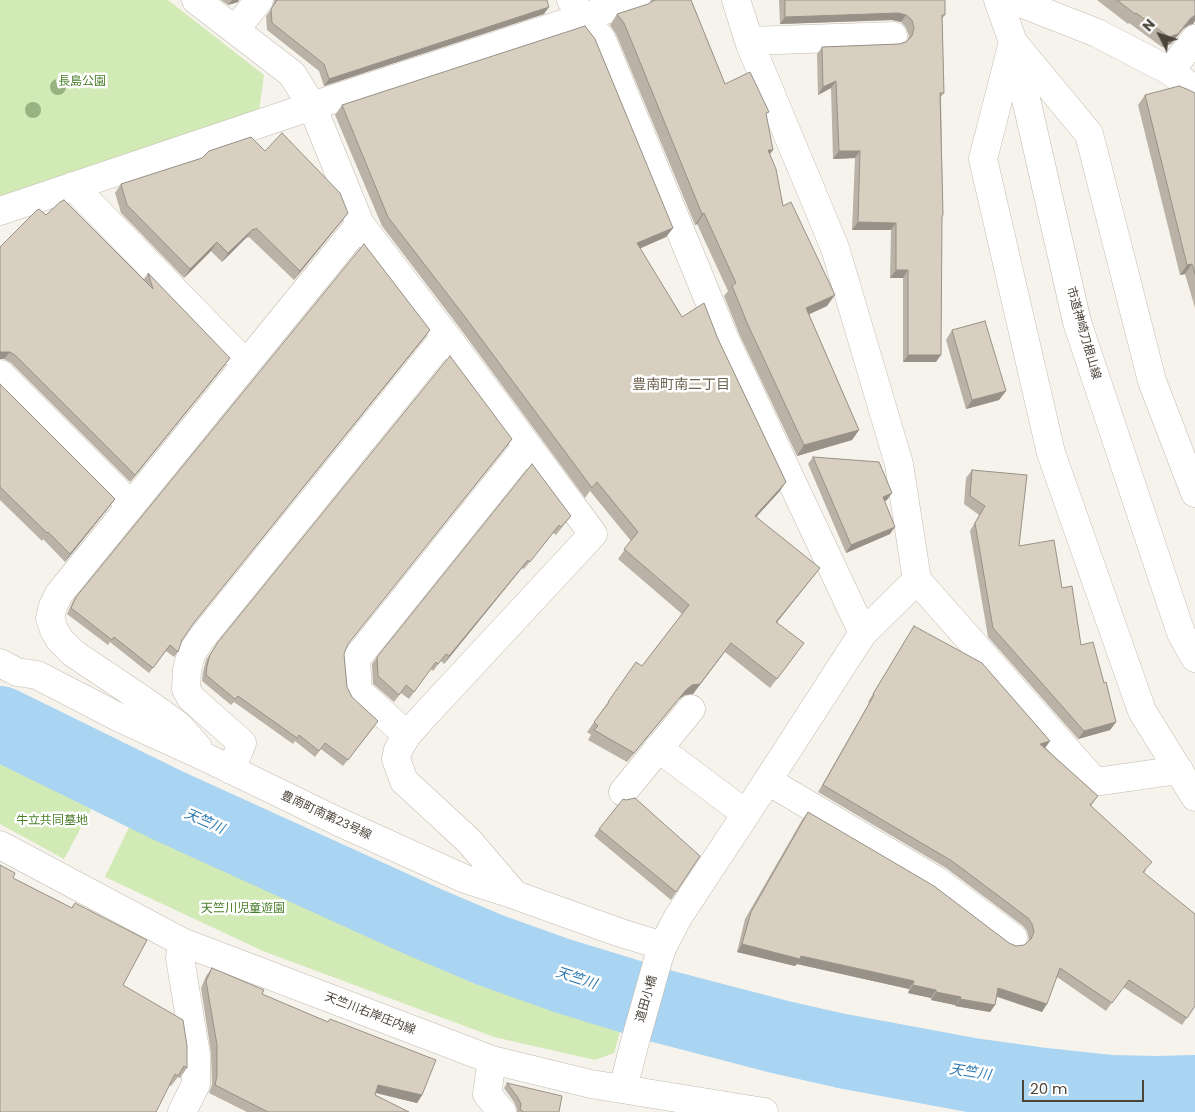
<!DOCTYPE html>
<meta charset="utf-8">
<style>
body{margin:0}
#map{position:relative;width:1195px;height:1112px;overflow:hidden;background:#f6f3ec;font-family:Poppins,sans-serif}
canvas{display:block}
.north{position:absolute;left:1135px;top:10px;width:50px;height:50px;-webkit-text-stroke:4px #fff;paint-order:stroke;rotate:311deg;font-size:14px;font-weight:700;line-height:20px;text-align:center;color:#4b4439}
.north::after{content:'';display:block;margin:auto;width:18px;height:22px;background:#4b4439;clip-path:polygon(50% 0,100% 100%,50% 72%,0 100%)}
.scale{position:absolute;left:1022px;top:1080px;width:122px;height:22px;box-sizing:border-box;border:2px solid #4b4439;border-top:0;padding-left:6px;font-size:15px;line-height:18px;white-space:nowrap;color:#4b4439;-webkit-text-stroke:4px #fff;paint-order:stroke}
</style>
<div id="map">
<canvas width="1195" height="1112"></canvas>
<div class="north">N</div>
<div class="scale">20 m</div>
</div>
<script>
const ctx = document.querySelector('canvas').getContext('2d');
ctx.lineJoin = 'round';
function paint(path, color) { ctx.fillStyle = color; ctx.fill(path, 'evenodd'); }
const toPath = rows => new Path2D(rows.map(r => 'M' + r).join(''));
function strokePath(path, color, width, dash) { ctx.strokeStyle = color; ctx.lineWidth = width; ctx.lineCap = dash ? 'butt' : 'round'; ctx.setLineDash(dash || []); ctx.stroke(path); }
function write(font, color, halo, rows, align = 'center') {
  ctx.font = font + ' Poppins,"Noto Sans JP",sans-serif'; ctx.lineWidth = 5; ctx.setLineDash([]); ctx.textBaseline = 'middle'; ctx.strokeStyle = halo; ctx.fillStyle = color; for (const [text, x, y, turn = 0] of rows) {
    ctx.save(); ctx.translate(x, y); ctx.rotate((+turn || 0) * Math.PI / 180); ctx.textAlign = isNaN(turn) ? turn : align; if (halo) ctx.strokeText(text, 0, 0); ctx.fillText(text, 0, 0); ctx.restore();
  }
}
paint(toPath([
 [0,0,168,0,264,75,259,110,0,198],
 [0,763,91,809,64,859,0,824],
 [130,825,367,935,620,1032,614,1053,595,1060,494,1037,263,951,105,877]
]), '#d2eab5');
strokePath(toPath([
 [0,723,169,806,424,922,490,950,563,976,661,1006,780,1037,842,1051,971,1075,1036,1084,1111,1092,1158,1093,1195,1092]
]), '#a9d4f2', 74);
const minor = toPath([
 [196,0,292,74,312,106,360,224,446,336,593,534,424,716,407,735,398,750,396,759,404,781,469,841,515,895],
 [571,0,583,17,602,40,726,342,863,633,746,814,678,917,663,946,658,960,636,1038,623,1088],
 [736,0,750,44,835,248,899,464,917,580,1095,782,1179,770],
 [998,0,1013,42,1077,322,1181,633,1195,658],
 [1013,0,1097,33,1170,71,1195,90],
 [235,30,259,0],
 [749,41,893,36],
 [1013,42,983,159,1051,453,1142,711,1195,797],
 [1017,47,1089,134,1152,381,1195,493],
 [1170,71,1195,39],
 [73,186,246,364],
 [0,211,312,106,636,0],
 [0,374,131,505],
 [863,633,917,580],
 [0,663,17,672,37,675,122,719,205,757,337,821,465,879,515,895,618,932,663,946],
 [407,735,358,691,356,659,527,446],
 [198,748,179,726,146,702,73,653,60,640,54,630,50,618,53,606,59,594,360,224],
 [658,748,746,814],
 [231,770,242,743,191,698,186,689,187,670,191,654,201,639,446,336],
 [768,781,937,881,1013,938],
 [623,792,691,709],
 [0,845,182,942,492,1060,591,1084,764,1112],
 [182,942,180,958,196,1055,196,1084,182,1112],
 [492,1060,487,1094,502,1112]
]);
strokePath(minor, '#c2bbae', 29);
strokePath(minor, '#fff', 28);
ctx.fillStyle = '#97b381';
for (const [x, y] of [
 [58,87],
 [33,110]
]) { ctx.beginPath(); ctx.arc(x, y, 8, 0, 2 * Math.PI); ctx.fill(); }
paint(toPath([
 [221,0,239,0,238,2,228,5],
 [274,0,547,0,544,14,324,86,319,71,267,30,266,16,272,8,274,2],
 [651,0,691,0,725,84,766,116,770,155,783,206,827,306,809,314,859,430,852,440,797,456,740,336,724,296,728,291,697,224,695,225,616,34,610,25,617,14,648,4,651,2],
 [779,0,945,0,945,15,942,19,944,93,941,97,943,215,942,218,936,362,903,362,903,278,890,278,891,230,852,230,855,158,833,159,831,88,818,95,817,54,822,47,899,44,907,41,909,36,906,28,901,22,892,20,780,24],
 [1097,0,1195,0,1193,24,1189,25,1183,29,1171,44,1162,47,1129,23,1128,24],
 [1195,93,1195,308,1185,274,1180,275,1138,105,1145,95],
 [342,105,673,228,666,237,640,248,682,317,718,339,786,482,779,492,756,517,820,568,813,577,777,622,797,653,770,688,725,652,693,694,685,695,679,699,627,762,588,740,591,735,587,732,636,662,642,666,682,614,618,559,631,541,590,491,585,498,459,327,382,226,335,115],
 [265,151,348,213,342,221,294,280,249,237,248,238,247,237,222,262,211,251,184,278,121,213,115,193,121,184],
 [46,215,144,279,148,273,225,365,130,482,11,363,4,359],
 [952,330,1006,391,999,400,966,409,946,340],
 [426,336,190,628,182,640,178,652,174,657,166,651,149,673,110,642,108,645,67,614,72,603,76,597],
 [0,384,115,499,65,562,43,539,42,541,0,500],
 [512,439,347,645,344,654,347,687,352,697,374,727,343,766,321,749,315,757,295,741,293,744,234,702,231,705,202,681,203,672,206,660,218,642],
 [813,457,887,500,884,501,890,534,846,553,808,464],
 [972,470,1019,546,1062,588,1081,645,1104,683,1116,722,1110,730,1078,739,988,637,970,531,979,515,964,504,966,478],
 [571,516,556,535,553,533,524,569,522,568,444,664,441,661,433,671,431,669,409,699,401,693,394,702,373,684,372,664,377,657],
 [914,626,1050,741,1045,748,1098,796,1091,806,1146,870,1144,873,1195,1006,1182,1025,1123,987,1106,1011,1057,977,1042,1012,997,997,995,1005,990,1012,955,1006,955,1005,931,1000,931,998,908,993,909,989,797,964,795,966,737,952,745,919,802,820,808,812,1009,943,1016,946,1024,945,1028,942,1029,939,1027,931,1023,926,946,868,818,792,869,703,868,702],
 [599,829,700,856,671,900,594,836],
 [13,878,71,908,75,903,123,985,187,1068,180,1078,178,1077,171,1086,169,1085],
 [212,968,262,994,328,1022,330,1019,422,1095,417,1103,375,1093,375,1095,409,1112,247,1112,209,1093,212,1084,211,1053,201,988,206,976],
 [507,1083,559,1112,517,1112,517,1109,514,1102,504,1088]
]), '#bab2a6');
paint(toPath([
 [232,0,239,0,238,2,228,5],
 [549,7,544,14,324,86,329,79],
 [898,13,906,15,901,22,892,20,780,24,785,17],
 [1195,15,1195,21,1193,24,1189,25,1183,29,1171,44,1162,47,1169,37],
 [836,81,831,88,818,95,823,87],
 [768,150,773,150,765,161],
 [839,151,860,151,855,158,833,159],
 [348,213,342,221,294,280,300,271],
 [704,213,697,224,695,225,702,214],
 [858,222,896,223,891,230,852,230],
 [673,228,666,237,630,253,637,243],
 [253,229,247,237,222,262,228,253],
 [217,242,211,251,184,278,190,269],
 [1192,264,1185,274,1180,275,1187,265],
 [896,270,908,270,903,278,890,278],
 [835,295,827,306,799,319,806,308],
 [430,330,426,336,189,629,193,624],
 [0,352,10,352,4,359,0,359],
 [908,355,941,355,936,362,903,362],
 [230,358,225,365,130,482,135,475],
 [1006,391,999,400,966,409,972,400],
 [859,430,852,440,797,456,804,445],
 [512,439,508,445,343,650,348,644],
 [786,482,779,492,748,526,755,516],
 [892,493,887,500,877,504,883,497],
 [115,499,110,506,65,562,70,554],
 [895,527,890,534,846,553,851,545],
 [528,560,522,568,444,664,449,656],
 [820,568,813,577,770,631,776,622],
 [731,643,693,694,685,695,679,699,627,762,634,753,686,690],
 [1116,722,1110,730,1078,739,1084,731],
 [1050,741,1045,748,1040,744],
 [742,944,801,956,914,981,909,989,797,964,795,966,737,952],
 [913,985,936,990,931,998,908,993],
 [998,988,1047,1004,1042,1012,993,995],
 [936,992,961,997,955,1005,931,1000],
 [960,999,995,1005,990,1012,955,1006],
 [378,1085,422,1095,417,1103,373,1092]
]), '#979187');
const building = toPath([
 [277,0,547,0,549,7,329,79,324,64,272,23,271,9,277,0],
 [655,0,691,0,725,84,750,72,769,112,766,113,773,150,768,150,776,169,783,206,791,202,835,295,806,308,859,430,804,445,748,325,732,286,736,283,704,213,702,214,624,23,617,14,648,4,655,0],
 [785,0,945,0,945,15,942,15,944,93,940,93,943,215,942,216,941,355,908,355,908,270,896,270,896,223,858,222,860,151,839,151,836,81,823,87,822,47,899,44,906,42,912,36,914,28,912,20,906,15,898,13,785,17,785,0],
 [1117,0,1195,0,1195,15,1190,19,1178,34,1169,37,1136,13,1135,14,1117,0],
 [585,26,595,39,673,228,637,243,682,317,704,303,718,339,786,482,755,516,820,568,776,622,804,643,777,679,731,643,700,684,692,685,686,690,634,753,594,730,598,726,594,722,609,702,608,702,636,662,642,666,689,605,624,549,638,532,597,482,592,488,465,317,388,217,342,105,585,26],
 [1179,86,1189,90,1195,93,1195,274,1192,264,1187,265,1145,95,1179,86],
 [282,133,340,193,348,213,300,271,256,228,254,230,253,229,228,253,217,242,190,269,127,205,121,184,202,158,209,151,251,137,265,151,282,133],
 [64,200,153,289,148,273,230,358,135,475,16,356,10,352,0,352,0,247,37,210,39,209,46,215,60,202,64,200],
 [364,244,430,330,193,624,182,640,178,652,170,645,153,668,114,637,112,640,71,608,76,597,364,244],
 [985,321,1006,391,972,400,952,330,985,321],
 [450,356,512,439,348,644,344,654,347,687,352,697,378,721,348,760,325,743,319,751,299,735,297,738,238,696,235,699,206,675,207,666,210,655,218,642,450,356],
 [0,384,115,499,70,554,48,532,47,533,0,487,0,384],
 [813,457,879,462,892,493,883,497,895,527,851,545,813,457],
 [532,464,571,516,561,527,559,525,530,562,528,560,449,656,446,654,438,664,436,662,414,692,406,685,399,695,378,676,377,657,532,464],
 [972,470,1027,475,1019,546,1054,540,1062,588,1072,586,1081,645,1093,642,1104,683,1106,682,1116,722,1084,731,993,628,975,523,985,506,970,496,972,470],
 [914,626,982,663,1050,741,1040,744,1098,796,1090,805,1152,862,1143,872,1195,914,1195,1006,1187,1018,1129,980,1112,1003,1060,968,1047,1004,998,988,995,1005,960,999,961,997,936,992,936,990,913,985,914,981,801,956,800,959,742,944,751,912,808,812,934,886,1009,943,1016,946,1024,945,1031,939,1034,932,1032,924,1028,918,952,861,823,785,874,695,873,694,914,626],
 [635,798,700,856,676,892,599,829,623,799,626,800,635,798],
 [0,865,15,873,13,878,72,908,75,903,147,940,123,985,183,1020,187,1046,187,1068,184,1066,178,1076,175,1074,156,1112,0,1112,0,865],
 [212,968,264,990,262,994,328,1022,330,1019,436,1060,422,1095,378,1085,375,1095,409,1112,268,1112,215,1085,217,1076,217,1045,206,981,212,968],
 [507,1083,562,1096,559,1112,523,1112,520,1109,521,1104,518,1098,507,1083]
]);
paint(building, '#d8cfc1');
strokePath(building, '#979187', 1);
write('12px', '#4a7f2a', '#fff', [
 ["長島公園",82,82],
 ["牛立共同墓地",52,821],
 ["天竺川児童遊園",243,909]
]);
write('12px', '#4b4439', '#fff', [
 ["市道神崎刀根山線",1083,333,74],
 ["豊南町南第23号線",326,816,25],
 ["道田小橋",647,999,-74],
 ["天竺川右岸庄内線",370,1014,21]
]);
write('14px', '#6e6250', '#fff', [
 ["豊南町南二丁目",681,385]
]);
write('italic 14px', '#2e7ab2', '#fff', [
 ["天竺川",204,822,24],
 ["天竺川",576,979,18],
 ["天竺川",970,1073,9]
]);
</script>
